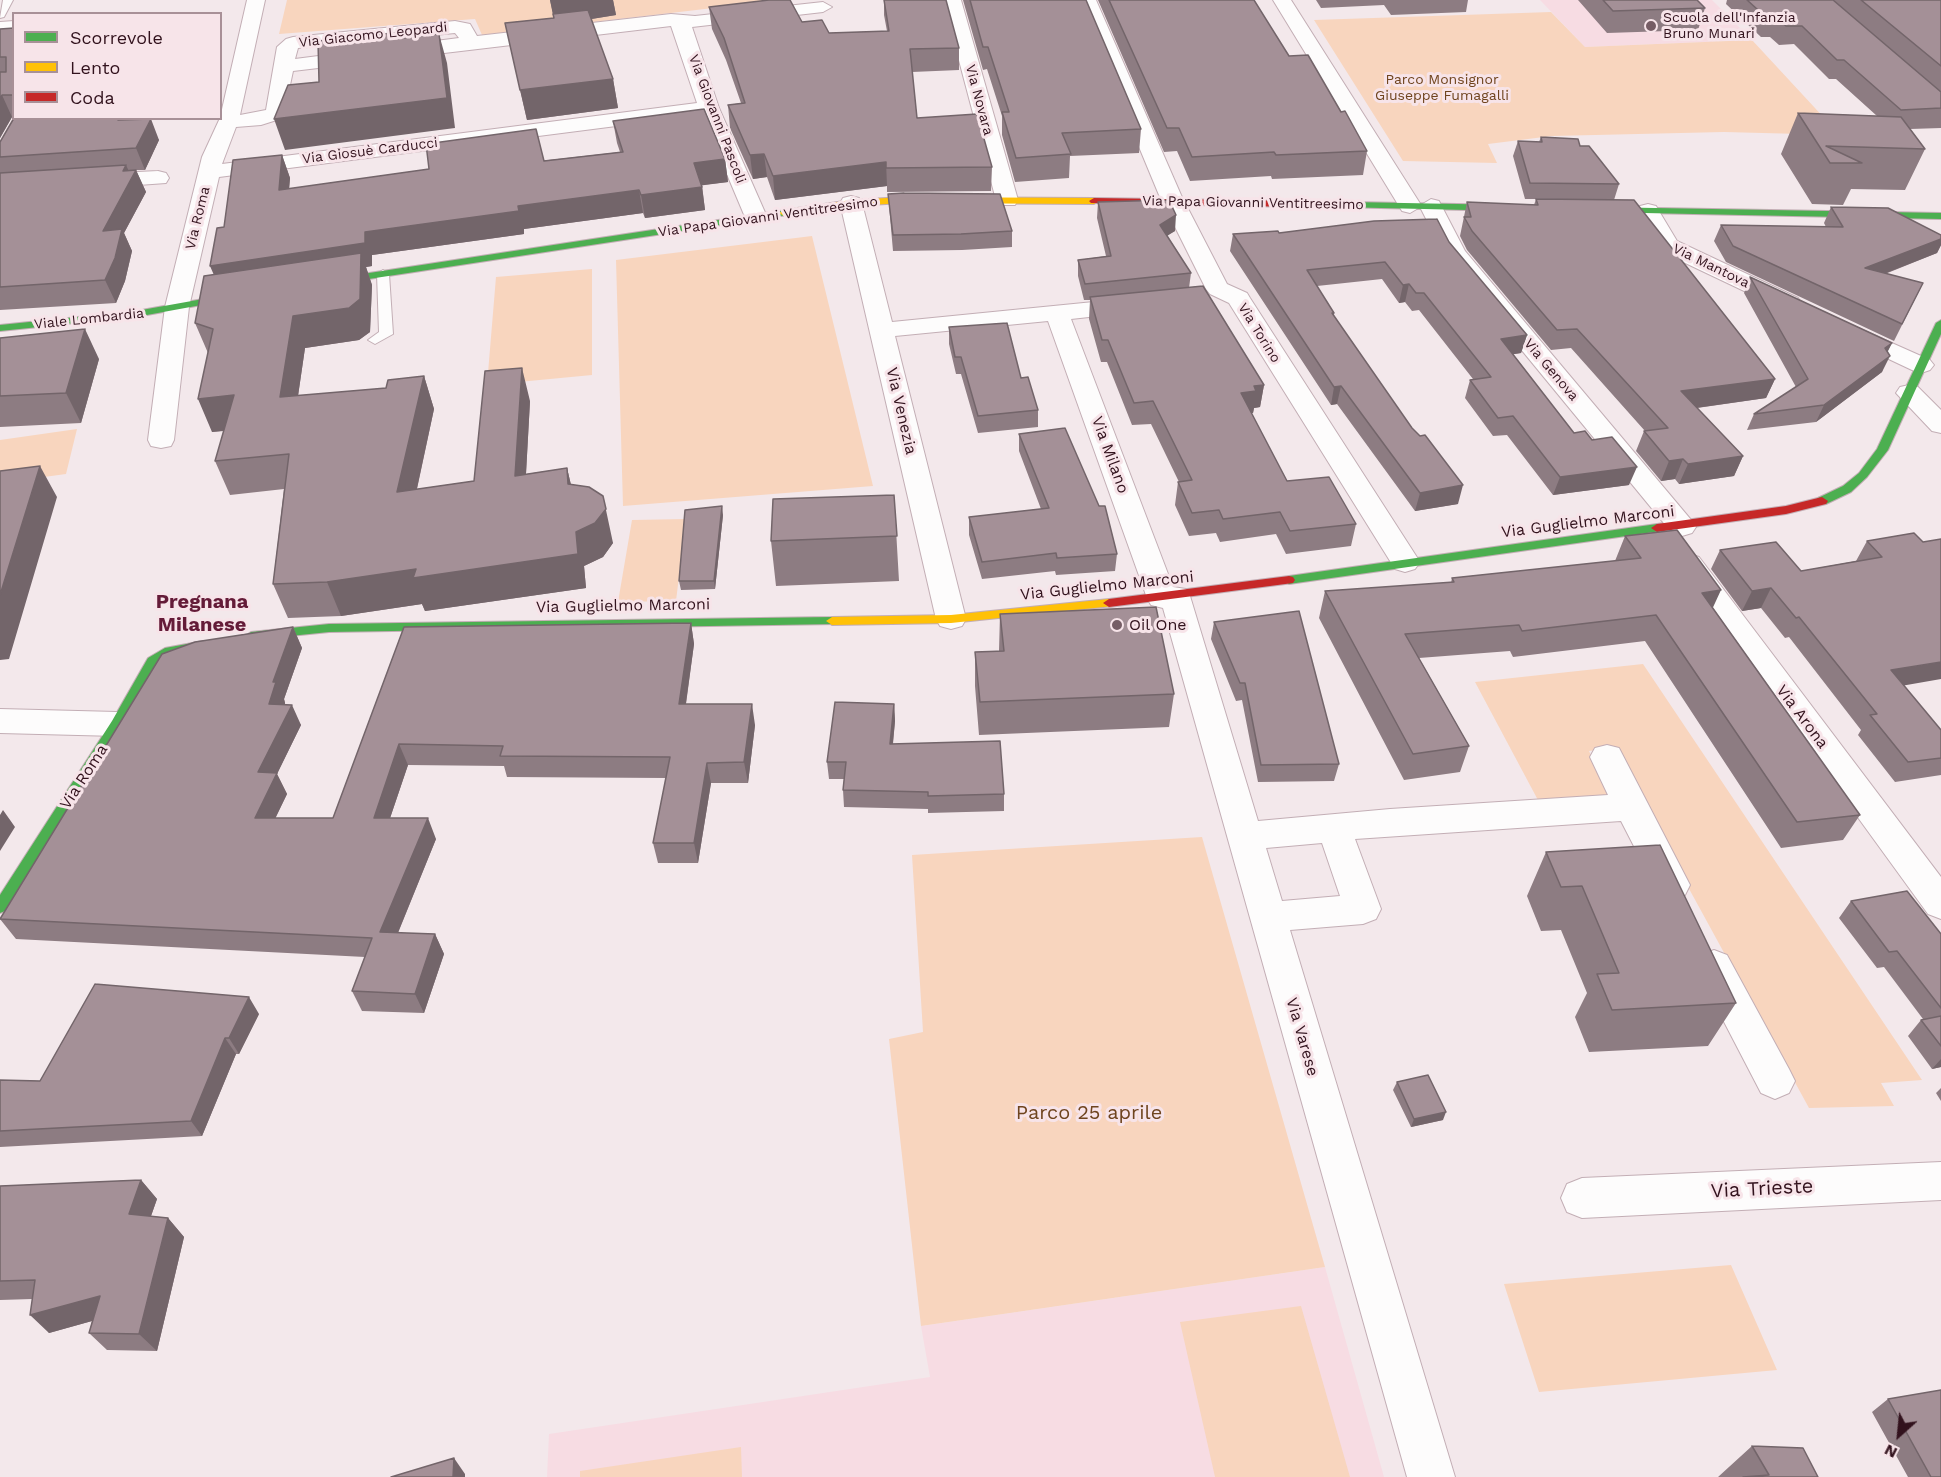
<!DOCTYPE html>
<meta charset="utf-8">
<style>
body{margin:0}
#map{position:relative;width:1941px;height:1477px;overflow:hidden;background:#f3e8eb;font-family:"Work Sans",sans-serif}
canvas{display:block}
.legend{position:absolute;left:12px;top:12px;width:210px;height:108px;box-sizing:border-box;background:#f7e4e9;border:2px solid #a89097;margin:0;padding:8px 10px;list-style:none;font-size:18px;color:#32121d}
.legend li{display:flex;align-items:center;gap:12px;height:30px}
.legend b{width:30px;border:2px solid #a89097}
.north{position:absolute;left:1869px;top:1405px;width:60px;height:60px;-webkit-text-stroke:4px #f7e4e9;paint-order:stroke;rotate:207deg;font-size:16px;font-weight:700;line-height:24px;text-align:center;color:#32121d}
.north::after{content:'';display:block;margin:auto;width:21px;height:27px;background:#32121d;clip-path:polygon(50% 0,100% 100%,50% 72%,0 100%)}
</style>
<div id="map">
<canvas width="1941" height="1477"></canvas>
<ul class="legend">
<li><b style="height:8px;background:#4caf50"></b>Scorrevole</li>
<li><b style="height:8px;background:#ffc107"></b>Lento</li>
<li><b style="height:8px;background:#c62828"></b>Coda</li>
</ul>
<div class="north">N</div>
</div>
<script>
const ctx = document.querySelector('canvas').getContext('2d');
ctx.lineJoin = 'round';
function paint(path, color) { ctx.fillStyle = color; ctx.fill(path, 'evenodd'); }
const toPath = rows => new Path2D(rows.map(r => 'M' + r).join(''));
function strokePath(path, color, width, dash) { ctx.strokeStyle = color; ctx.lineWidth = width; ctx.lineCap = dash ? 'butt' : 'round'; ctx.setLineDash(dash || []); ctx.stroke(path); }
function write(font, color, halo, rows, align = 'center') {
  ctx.font = font + ' "Work Sans",sans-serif'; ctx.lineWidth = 6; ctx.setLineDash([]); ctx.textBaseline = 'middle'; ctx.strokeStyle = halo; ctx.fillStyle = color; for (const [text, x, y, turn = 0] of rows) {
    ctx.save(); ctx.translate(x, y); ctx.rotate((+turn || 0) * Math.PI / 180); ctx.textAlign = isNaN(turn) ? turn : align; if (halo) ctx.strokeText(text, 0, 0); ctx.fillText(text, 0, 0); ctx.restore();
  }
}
paint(toPath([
 [1540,0,1712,0,1752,40,1585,47],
 [1325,1267,1384,1477,547,1477,549,1434,930,1377,921,1326]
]), '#f7dce3');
paint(toPath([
 [287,0,782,0,482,35,475,19,279,34],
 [1551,12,1585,47,1752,40,1840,135,1724,132,1552,136,1488,144,1497,163,1403,161,1314,20],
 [812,236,873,486,623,506,616,260],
 [592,269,592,375,487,385,496,277],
 [77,429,66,474,0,483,0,440],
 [686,519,676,601,618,602,632,520],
 [1643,664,1922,1080,1881,1083,1894,1106,1809,1108,1612,748,1589,751,1611,797,1539,802,1475,682],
 [1202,837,1325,1267,921,1326,889,1039,923,1032,912,855],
 [1731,1265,1777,1370,1539,1392,1504,1284],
 [1301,1306,1350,1477,1215,1477,1180,1322],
 [741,1447,742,1477,580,1477,580,1471]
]), '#f8d5be');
const lane = toPath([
 [3,0,13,0,4,17,0,18,3,0],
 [383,270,389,274,393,334,375,344,368,340,379,332,377,274,383,270]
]);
const street = toPath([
 [247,0,265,0,240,115,266,110,277,47,286,39,293,37,455,21,470,24,477,36,671,14,695,16,823,2,832,7,823,12,692,27,719,108,767,217,764,222,756,224,748,222,745,217,702,115,219,177,189,307,174,440,171,446,161,448,151,446,148,440,165,307,202,157,220,118,247,0],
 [671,26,697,103,222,164,236,127,261,125,283,118,293,71,671,26],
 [455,33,459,38,295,59,298,48,455,33],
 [943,0,961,0,1018,200,1015,205,999,205,996,200,943,0],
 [1078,0,1096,0,1181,195,1227,284,1247,293,1250,298,1420,562,1415,569,1405,572,1395,569,1229,303,1210,294,1206,289,1159,195,1078,0],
 [1273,0,1291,0,1421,205,1431,199,1439,201,1465,251,1692,521,1696,527,1692,533,1682,536,1672,533,1446,258,1420,207,1410,213,1402,211,1273,0],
 [14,21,14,33,0,34,0,22,14,21],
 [158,171,166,173,169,178,166,183,97,188,89,186,86,181,89,176,97,174,158,171],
 [851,196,859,198,862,203,892,322,1134,298,1143,300,1146,305,1143,310,1134,312,1071,319,1173,587,1186,589,1190,596,1258,821,1390,809,1608,795,1590,757,1595,748,1607,745,1619,748,1690,885,1685,895,1672,899,1659,895,1621,821,1355,839,1381,909,1376,919,1363,924,1290,930,1455,1477,1407,1477,1163,608,1151,605,1147,598,1048,321,895,336,966,619,962,626,951,629,940,626,936,619,840,203,843,198,851,196],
 [1322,843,1340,896,1282,901,1266,848,1322,843],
 [1648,204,1656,206,1677,241,1798,298,1801,303,1798,308,1789,310,1780,308,1660,251,1637,211,1640,206,1648,204],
 [1849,324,1930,360,1934,365,1930,370,1921,373,1912,370,1840,336,1837,331,1840,326,1849,324],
 [1909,385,1918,387,1941,410,1941,433,1932,431,1896,393,1900,387,1909,385],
 [1689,554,1699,557,1941,877,1941,919,1928,914,1679,571,1674,564,1679,557,1689,554],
 [0,709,117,712,129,716,133,724,129,732,117,736,0,733,0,709],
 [1714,950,1727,955,1789,1069,1795,1081,1789,1093,1775,1099,1761,1093,1695,966,1701,955,1714,950],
 [1941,1162,1941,1200,1582,1218,1567,1212,1561,1198,1567,1184,1582,1178,1941,1162]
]);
const fast = toPath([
 [1298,201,1510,205,1515,208,1510,211,1295,206,1295,202,1298,201],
 [1598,207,1941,213,1941,219,1595,212,1593,210,1598,207],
 [784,210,789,213,787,215,323,286,318,283,323,280,784,210],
 [242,292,247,295,245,297,136,317,0,331,0,325,136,311,242,292],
 [1941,320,1941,334,1888,450,1867,477,1851,492,1826,504,1818,504,1816,501,1818,498,1843,486,1859,473,1877,449,1936,323,1941,320],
 [1657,524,1661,525,1663,528,1661,531,1289,584,1283,580,1289,576,1657,524],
 [832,617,836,618,838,621,836,624,329,632,251,640,245,636,251,632,329,624,832,617],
 [203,641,209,645,208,648,173,655,158,664,122,727,5,911,0,913,0,895,112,721,148,658,165,648,203,641]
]);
const slow = toPath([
 [904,197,1094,198,1099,201,1094,204,904,203,851,206,784,216,779,213,784,210,851,200,904,197],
 [1109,599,1115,603,1113,606,951,623,832,625,826,621,832,617,951,615,1109,599]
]);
const jam = toPath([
 [1094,198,1298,201,1303,204,1298,207,1091,203,1089,201,1094,198],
 [1822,497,1828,501,1826,504,1786,514,1657,532,1651,528,1657,524,1786,506,1822,497],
 [1289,576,1293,577,1295,580,1293,583,1109,607,1103,603,1109,599,1289,576]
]);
strokePath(lane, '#c3aeb5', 2);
strokePath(street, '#c3aeb5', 2);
strokePath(fast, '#c3aeb5', 2);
strokePath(slow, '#c3aeb5', 2);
strokePath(jam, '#c3aeb5', 2);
paint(lane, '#fdfcfc');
paint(street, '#fdfcfc');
paint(fast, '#4caf50');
paint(slow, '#ffc107');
paint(jam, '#c62828');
paint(toPath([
 [550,0,613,0,616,15,591,19,613,79,618,108,527,120,505,23,554,18],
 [884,0,946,0,959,48,959,70,912,72,917,118,992,167,991,191,887,192,887,186,775,200,767,177,753,179,730,128,728,105,741,103,726,60,712,29,709,7,802,22,829,33,887,31,884,15],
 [963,0,1086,0,1141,129,1139,153,1070,156,1069,178,1015,182,1002,135,1002,116,987,69,983,70],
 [1098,0,1254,0,1289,56,1341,112,1367,151,1363,175,1272,179,1271,176,1190,181,1177,151,1164,152],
 [1316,0,1468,0,1466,12,1391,15,1384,5,1321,8],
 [1578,0,1697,0,1705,8,1698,30,1607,33],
 [1727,0,1941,0,1941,128,1910,129,1925,149,1905,190,1851,189,1843,205,1812,204,1781,154,1798,113,1877,116,1836,79,1829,79,1794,44,1779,45,1770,37,1761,37,1726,4],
 [14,28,14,117,12,117,0,138,0,29],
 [141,119,159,140,145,170,136,170,146,192,124,233,132,251,125,281,116,303,0,310,0,142],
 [613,121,725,159,728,182,702,185,705,210,645,218,643,213,524,229,524,234,372,255,372,266,366,267,372,285,370,332,359,340,305,348,298,396,386,388,424,376,434,409,417,489,474,481,530,401,526,474,567,468,571,485,613,543,603,557,584,566,586,588,425,611,422,604,341,616,288,618,273,584,284,489,230,495,215,461,224,431,212,432,208,353,195,323,214,275,224,227,282,155,290,178,289,189,620,152,617,143],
 [1541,137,1580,146,1619,184,1614,200,1775,379,1766,398,1697,408,1743,456,1734,476,1679,484,1675,479,1661,481,1636,451,1644,431,1645,431,1571,348,1551,350,1467,250,1460,236,1467,202,1534,205,1536,199,1525,199,1513,156,1518,141,1539,142],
 [888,194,1012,231,1012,247,962,250,893,251],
 [1098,202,1175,231,1167,235,1191,273,1189,288,1264,385,1260,407,1254,408,1253,413,1251,413,1287,481,1356,524,1351,546,1286,554,1276,534,1220,542,1216,533,1189,536,1175,505,1178,482,1179,482,1151,424,1132,425,1107,362,1101,362,1089,319,1090,300,1084,300,1078,276,1078,260,1106,256,1097,218],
 [1831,207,1941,235,1941,245,1937,253,1885,274,1923,283,1894,341,1726,262,1714,241,1721,225,1826,227,1824,223],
 [1279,233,1449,242,1527,335,1521,353,1513,354,1574,433,1629,485,1553,495,1507,435,1493,436,1465,398,1470,380,1473,379,1419,310,1412,311,1405,302,1399,303,1382,279,1317,286,1334,313,1334,316,1458,504,1415,511,1337,404,1331,405,1230,251,1233,234],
 [1750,277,1892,343,1887,352,1882,372,1816,422,1747,430,1754,414,1796,387,1744,293],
 [949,327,1021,378,1038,410,1038,427,978,433,961,374,956,374,949,344],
 [0,338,99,359,81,423,0,427],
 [1019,434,1117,554,1115,571,1056,575,1055,571,982,579,969,535,969,517,1041,509,1019,451],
 [894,495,899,581,776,586,771,541],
 [723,515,715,589,681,590,679,581],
 [1914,533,1904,685,1941,758,1941,775,1895,782,1858,735,1861,730,1789,637,1785,638,1761,608,1742,611,1711,569,1720,550,1801,571,1856,561,1867,541],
 [1625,536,1713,608,1860,815,1843,840,1781,848,1645,641,1513,657,1510,651,1419,658,1469,746,1460,772,1404,780,1319,618,1325,591,1451,583,1452,578,1615,561],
 [1000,614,1174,694,1169,727,979,735,975,686,975,652,999,651],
 [1214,622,1339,764,1334,781,1258,782,1242,700,1236,701,1211,639],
 [691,623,694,644,686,704,755,725,748,783,711,783,698,863,658,863,653,843,666,778,507,777,504,766,408,765,390,818,436,839,398,933,435,934,444,954,424,1013,362,1011,352,991,365,957,16,939,0,919,293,627,302,648,284,699,285,703,285,704,301,725,277,774,287,794,275,818,333,818,404,627],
 [894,704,895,721,893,744,1004,794,1004,811,928,813,928,809,844,807,843,790,844,779,829,779,827,762],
 [1546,852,1736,1003,1708,1046,1589,1052,1575,1017,1587,993,1561,930,1541,931,1527,896],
 [1851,901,1941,934,1941,1067,1932,1069,1908,1036,1921,1020,1923,1019,1884,967,1877,968,1839,918],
 [259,1014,239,1054,236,1054,202,1136,0,1147,0,1080,40,1081],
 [1397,1082,1443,1120,1411,1127,1393,1090],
 [1941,1088,1941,1101,1936,1093],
 [141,1180,157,1199,151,1216,168,1218,184,1237,157,1351,107,1350,89,1333,92,1321,49,1333,32,1299,0,1300,0,1186],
 [1888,1399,1941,1477,1908,1477,1872,1412],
 [1752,1446,1818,1477,1718,1477]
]), '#8d7c82');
paint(toPath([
 [550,0,613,0,616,15,555,25],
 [439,34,447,63,455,128,285,150,274,119],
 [613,79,618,108,527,120,520,90],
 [2,95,12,117,0,138,0,99],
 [119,118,142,118,127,142,118,120],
 [151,119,159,140,145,170,136,148],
 [764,154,767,177,753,179,750,155],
 [282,155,290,178,287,213,279,190],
 [725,159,728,182,697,186,694,163],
 [886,162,887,186,775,200,773,176],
 [126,165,132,178,136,170,146,192,124,233,132,251,125,281,116,303,105,280,103,231,123,171],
 [702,187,705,210,645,218,641,195],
 [639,190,643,213,524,229,524,234,372,255,372,266,366,267,372,285,370,332,359,340,305,348,293,430,220,289,210,266,365,232,518,206],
 [1176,215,1175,231,1159,241,1160,225],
 [1941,239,1941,245,1937,253,1858,284,1865,268],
 [1409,284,1405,302,1399,303,1403,285],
 [85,329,99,359,81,423,66,393],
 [1527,335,1521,353,1496,357,1501,339],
 [1892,343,1884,359,1885,348],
 [1890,356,1882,372,1816,422,1824,405],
 [522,368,530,401,524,509,515,476],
 [424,376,434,409,409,525,397,492],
 [1775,379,1766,398,1674,411,1681,391],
 [1264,385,1260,407,1254,408,1253,413,1237,415,1241,393,1254,386],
 [1341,386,1337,404,1331,405,1334,387],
 [234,395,248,428,212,432,198,399],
 [1743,456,1734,476,1679,484,1688,464],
 [1683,459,1675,479,1661,481,1669,461],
 [40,466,57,497,9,659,0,660,0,595],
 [1637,467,1629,485,1553,495,1560,477],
 [567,468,575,502,568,484],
 [1463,485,1458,504,1415,511,1420,493],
 [603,496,613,543,603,557,584,566,586,588,425,611,422,604,341,616,327,582,576,532],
 [722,506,723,515,715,589,714,581],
 [1771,588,1761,608,1742,611,1752,591],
 [1721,590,1709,616,1702,593],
 [691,623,694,644,683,724,679,704],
 [293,627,302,648,284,699,285,703,279,724,269,704,273,682],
 [1941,662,1941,679,1878,690,1891,670],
 [752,704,755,725,748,783,744,762],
 [894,704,895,721,891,761,890,744],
 [292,705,301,725,277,774,287,794,266,838,255,818,258,772],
 [399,744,408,765,383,839,374,818],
 [707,763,711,783,698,863,694,843],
 [3,810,15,827,0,851,0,815],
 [428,818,436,839,390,952,380,932],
 [435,934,444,954,424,1013,415,994],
 [249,997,259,1014,239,1054,229,1038],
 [225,1038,236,1054,202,1136,191,1121],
 [1941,1059,1941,1067,1932,1069],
 [1446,1112,1443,1120,1411,1127,1414,1119],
 [141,1180,157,1199,145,1233,129,1214],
 [168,1218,184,1237,157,1351,139,1334],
 [100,1296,117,1314,49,1333,30,1315],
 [454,1458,465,1474,465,1477,453,1477]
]), '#73656a');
const building = toPath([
 [769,0,790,0,802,22,822,20,829,33,889,31,884,0,946,0,959,48,910,49,917,118,977,114,992,167,886,168,886,162,773,176,764,154,750,155,728,105,745,103,724,38,709,7,769,0],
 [970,0,1086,0,1141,129,1062,133,1071,154,1016,158,1002,112,1009,112,988,47,983,47,970,0],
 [1109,0,1254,0,1289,56,1308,55,1341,112,1345,111,1367,151,1276,155,1274,152,1192,157,1179,128,1167,128,1109,0],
 [1603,0,1697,0,1705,8,1613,11,1603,0],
 [1747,0,1833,0,1941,92,1941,108,1901,110,1844,60,1837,60,1802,26,1786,26,1777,18,1768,19,1747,0],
 [1861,0,1941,0,1941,66,1861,0],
 [588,10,613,79,520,90,505,23,554,18,553,14,588,10],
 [14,28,14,95,2,95,0,99,0,72,6,72,6,57,0,57,0,29,14,28],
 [402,32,403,38,439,34,447,98,274,119,288,85,319,82,318,41,402,32],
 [704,109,725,159,694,163,702,187,641,195,639,190,518,206,519,211,365,232,365,243,210,266,217,228,224,227,233,160,282,155,279,190,429,169,426,144,536,129,544,161,623,152,613,121,704,109],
 [1798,113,1901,117,1925,149,1826,146,1862,163,1830,163,1798,113],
 [14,118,119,118,118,120,151,119,136,148,0,157,0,142,14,118],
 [1541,137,1578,139,1580,146,1589,146,1619,184,1530,183,1518,141,1542,142,1541,137],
 [126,165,123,171,136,170,103,231,122,229,115,258,105,280,0,287,0,173,126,165],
 [904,193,1000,194,1012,231,961,234,893,235,888,194,904,193],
 [1536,199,1634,200,1775,379,1681,391,1743,456,1688,464,1683,459,1669,461,1644,431,1668,428,1577,329,1557,330,1472,231,1464,217,1471,217,1467,202,1538,205,1536,199],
 [1169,200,1176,215,1160,225,1191,273,1085,284,1078,260,1111,256,1098,202,1169,200],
 [1831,207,1888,208,1941,235,1941,239,1865,268,1923,283,1902,324,1733,246,1721,225,1843,227,1831,207],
 [1437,219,1449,242,1527,335,1501,339,1574,433,1585,431,1592,440,1612,437,1637,467,1560,477,1513,416,1498,418,1470,380,1491,377,1424,293,1416,293,1409,284,1403,285,1385,262,1307,270,1334,313,1332,313,1412,428,1420,436,1425,435,1463,485,1420,493,1341,386,1334,387,1233,234,1278,231,1279,233,1374,221,1437,219],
 [361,253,360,299,349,308,293,316,280,397,386,388,388,380,424,376,397,492,474,481,485,371,522,368,515,476,567,468,568,484,589,487,603,496,606,509,595,523,576,532,578,554,413,578,416,569,327,582,273,584,289,454,215,461,234,395,198,399,213,329,195,323,204,276,361,253],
 [1750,277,1892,343,1885,348,1890,356,1824,405,1754,414,1808,379,1750,277],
 [1203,286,1264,385,1254,386,1256,391,1241,393,1287,481,1329,477,1356,524,1290,531,1280,512,1223,519,1219,510,1192,513,1178,482,1192,480,1153,401,1134,403,1108,340,1102,340,1090,297,1203,286],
 [1007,323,1021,378,1028,377,1038,410,978,416,961,357,955,357,949,327,1007,323],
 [85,329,66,393,0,396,0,338,85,329],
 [1065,428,1099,506,1105,506,1117,554,1057,558,1056,553,982,562,969,517,1049,508,1019,434,1065,428],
 [40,466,0,595,0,471,40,466],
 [894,495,897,536,771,541,773,499,894,495],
 [722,506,714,581,679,581,685,510,722,506],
 [1677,530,1721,590,1702,593,1860,815,1797,822,1656,615,1522,631,1519,625,1405,634,1469,746,1413,754,1325,591,1454,582,1452,578,1641,558,1625,536,1677,530],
 [1914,533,1923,542,1941,539,1941,662,1891,670,1941,730,1941,758,1908,762,1870,715,1877,714,1799,617,1796,618,1771,588,1752,591,1720,550,1776,542,1801,571,1882,557,1867,541,1914,533],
 [1156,607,1174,694,980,702,975,652,1004,651,1000,614,1156,607],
 [1299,611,1339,764,1261,765,1245,683,1240,683,1214,622,1299,611],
 [691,623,679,704,752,704,744,762,707,763,694,843,653,843,670,757,500,756,503,746,399,744,374,818,428,818,380,932,435,934,415,994,352,991,372,938,0,919,162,654,195,642,293,627,273,682,276,682,269,704,292,705,258,772,277,773,255,818,333,818,404,627,691,623],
 [835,702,894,704,890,744,1000,741,1004,794,928,796,928,792,843,790,846,762,827,762,835,702],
 [1660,845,1736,1003,1612,1010,1597,974,1619,973,1582,886,1561,887,1546,852,1660,845],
 [1907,891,1941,934,1941,1008,1897,951,1889,952,1851,901,1907,891],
 [95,984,249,997,229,1038,225,1038,191,1121,0,1131,0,1080,40,1081,95,984],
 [1941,1016,1941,1046,1921,1020,1941,1016],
 [1428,1075,1446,1112,1414,1119,1397,1082,1428,1075],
 [141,1180,129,1214,168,1218,139,1334,89,1333,100,1296,30,1315,35,1280,0,1281,0,1186,141,1180],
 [1941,1390,1941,1477,1931,1477,1888,1399,1941,1390],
 [1752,1446,1803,1448,1818,1477,1743,1477,1769,1475,1752,1446],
 [454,1458,453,1477,391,1477,454,1458]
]);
paint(building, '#a49097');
strokePath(building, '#73656a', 1.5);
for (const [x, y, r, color] of [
 [1651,26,6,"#765d65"],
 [1117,625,6,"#765d65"]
]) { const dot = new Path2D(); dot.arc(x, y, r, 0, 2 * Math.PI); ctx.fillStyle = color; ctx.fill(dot); strokePath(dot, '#f7e4e9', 2); }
write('14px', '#32121d', '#f7e4e9', [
 ["Scuola dell'Infanzia",1663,18],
 ["Bruno Munari",1663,34]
], 'left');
write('14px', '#32121d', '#f7e4e9', [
 ["Via Giacomo Leopardi",373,35,-6],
 ["Via Novara",979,100,75],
 ["Via Giovanni Pascoli",717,119,69],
 ["Via Giosuè Carducci",370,151,-7],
 ["Via Papa Giovanni Ventitreesimo",1253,203,1],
 ["Via Papa Giovanni Ventitreesimo",768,217,-8],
 ["Via Roma",198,218,-76],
 ["Via Mantova",1711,266,26],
 ["Viale Lombardia",89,319,-6],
 ["Via Torino",1259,333,58],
 ["Via Genova",1551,370,50]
]);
write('14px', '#6f441e', '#f7e4e9', [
 ["Parco Monsignor",1442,80],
 ["Giuseppe Fumagalli",1442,96]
]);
write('16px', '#32121d', '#f7e4e9', [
 ["Via Venezia",901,411,77],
 ["Via Milano",1110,455,70],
 ["Via Guglielmo Marconi",1588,522,-7],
 ["Via Guglielmo Marconi",1107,586,-6],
 ["Via Guglielmo Marconi",623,606,-1],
 ["Via Arona",1802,717,53],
 ["Via Roma",84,777,-57],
 ["Via Varese",1302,1037,74]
]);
write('16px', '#32121d', '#f7e4e9', [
 ["Oil One",1129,625]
], 'left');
write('bold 20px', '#641b38', '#f7e4e9', [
 ["Pregnana",202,602],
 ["Milanese",202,625]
]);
write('20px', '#6f441e', '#f7e4e9', [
 ["Parco 25 aprile",1089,1113]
]);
write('20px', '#32121d', '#f7e4e9', [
 ["Via Trieste",1762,1189,-3]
]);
</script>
